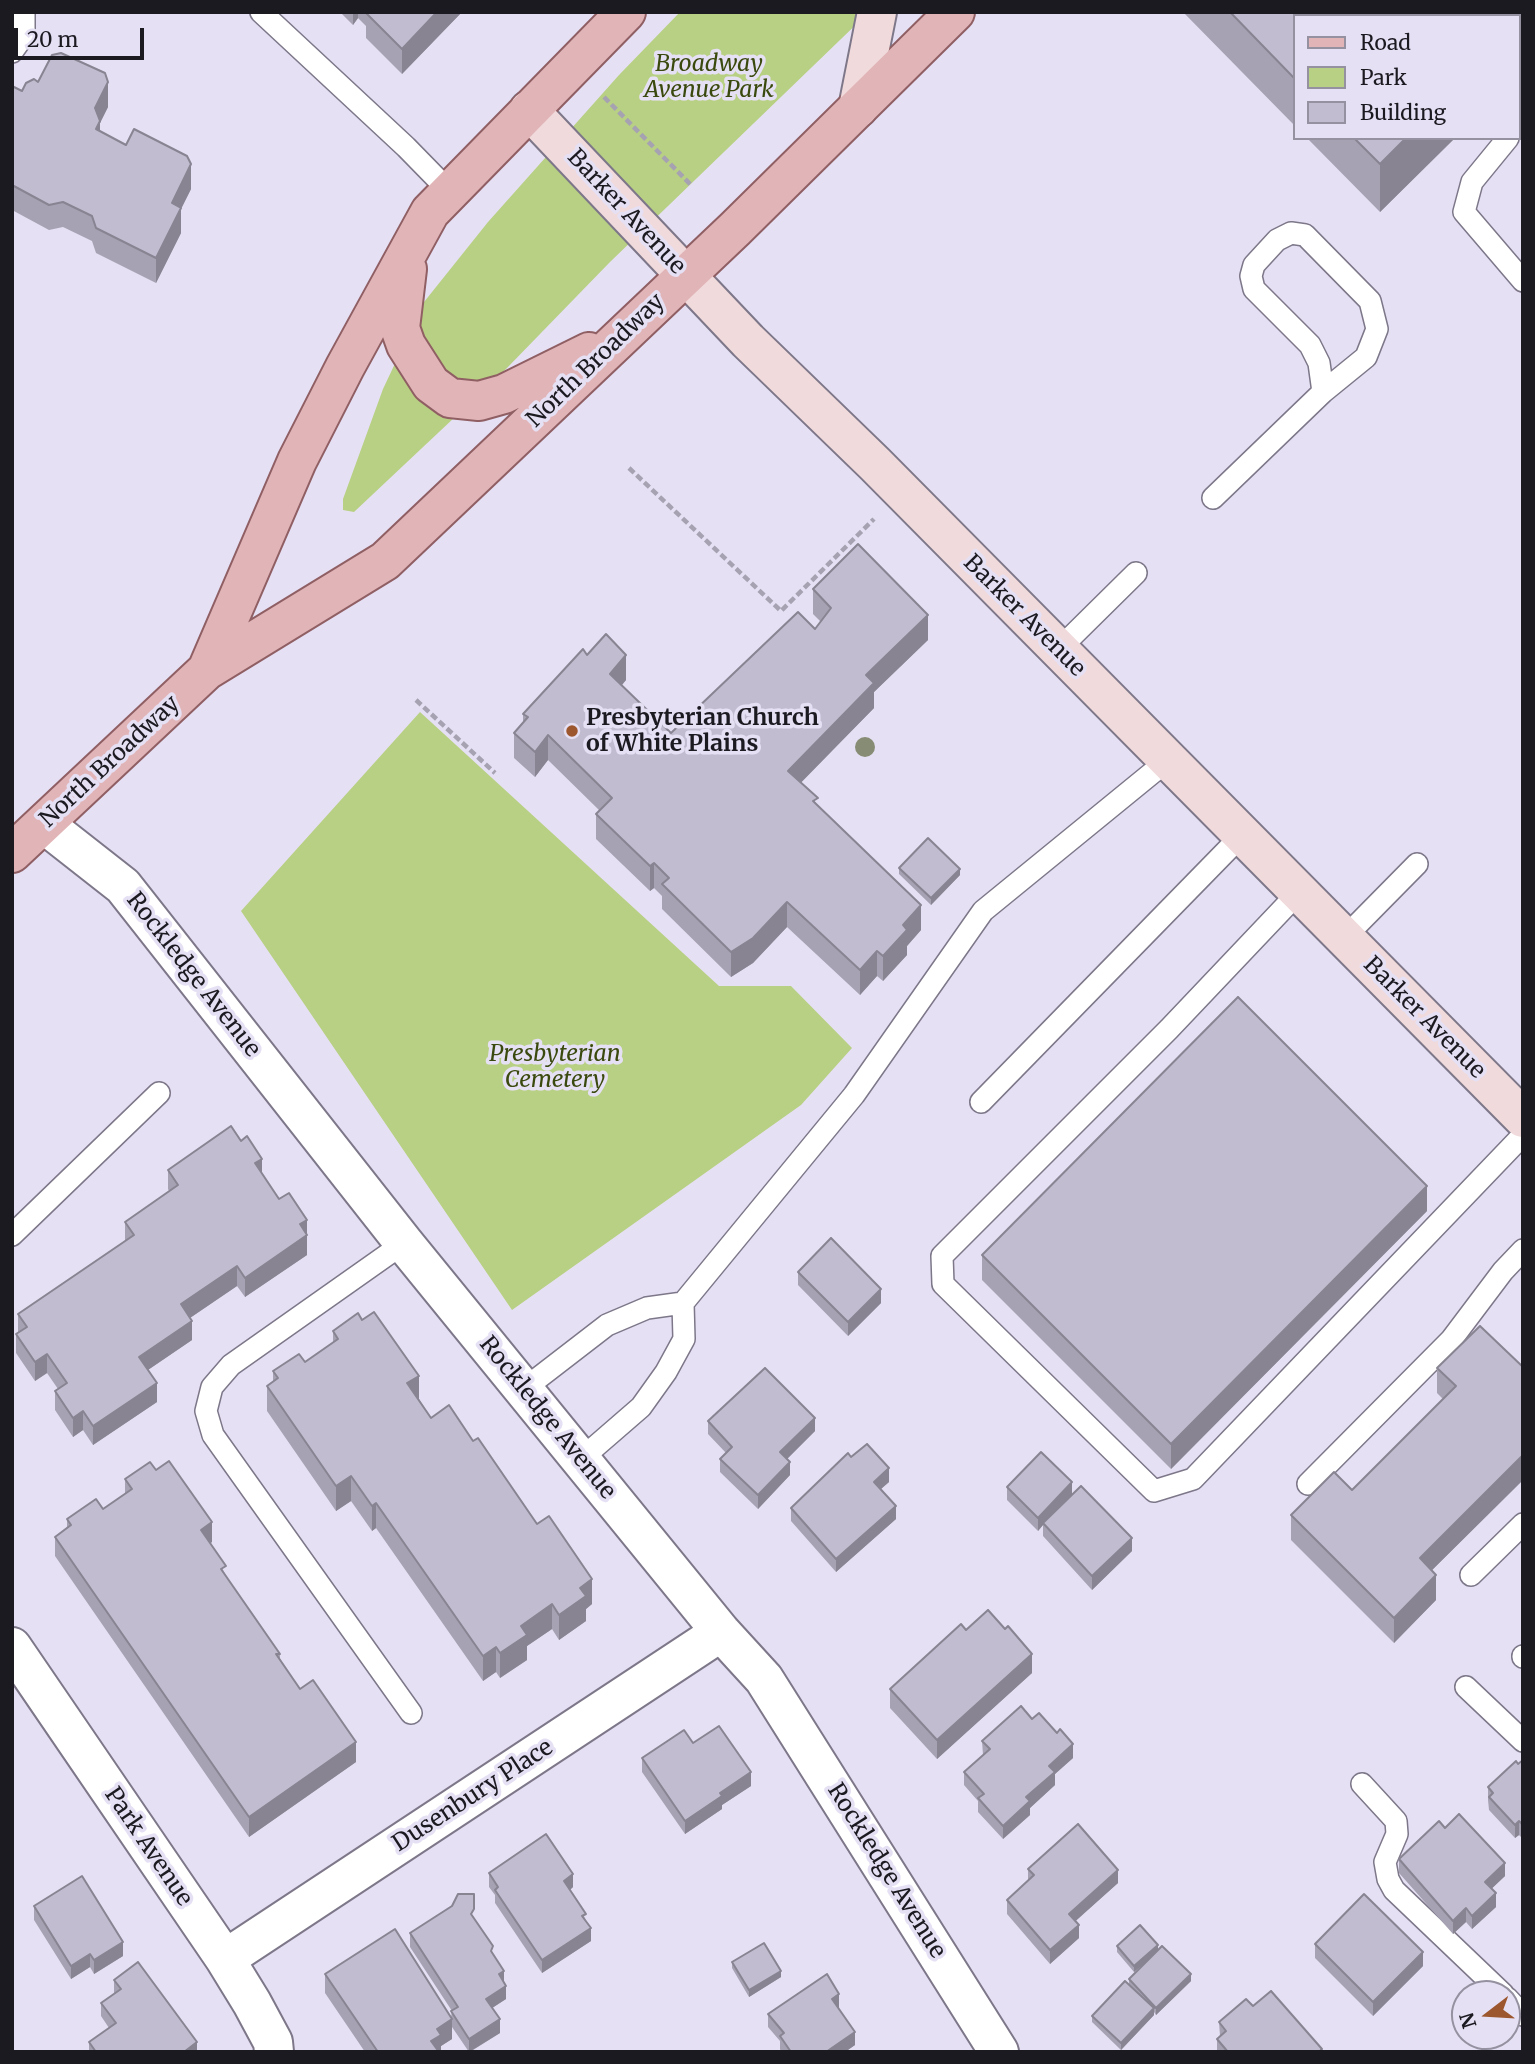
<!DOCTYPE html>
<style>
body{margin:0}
#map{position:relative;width:1535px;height:2064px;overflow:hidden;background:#e6e0f4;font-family:Merriweather,serif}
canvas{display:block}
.frame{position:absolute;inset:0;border:14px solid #1c1a21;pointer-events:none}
.legend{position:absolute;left:1293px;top:14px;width:228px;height:126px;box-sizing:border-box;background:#e6e0f4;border:2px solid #9591a0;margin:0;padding:9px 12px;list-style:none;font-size:21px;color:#1c1a21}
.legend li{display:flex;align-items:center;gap:14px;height:35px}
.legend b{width:35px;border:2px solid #9591a0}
.north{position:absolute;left:1451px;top:1980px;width:70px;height:70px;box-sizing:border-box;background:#e6e0f4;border:2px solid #9591a0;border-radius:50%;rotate:253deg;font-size:19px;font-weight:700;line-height:28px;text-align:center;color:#1c1a21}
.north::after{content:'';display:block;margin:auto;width:24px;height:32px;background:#9d572e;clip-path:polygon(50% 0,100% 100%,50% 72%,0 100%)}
.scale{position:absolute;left:14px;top:28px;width:130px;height:32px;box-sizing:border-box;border:4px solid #1c1a21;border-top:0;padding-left:9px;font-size:21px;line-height:24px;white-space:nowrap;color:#1c1a21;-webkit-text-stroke:5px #e6e0f4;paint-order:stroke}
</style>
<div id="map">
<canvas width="1535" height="2064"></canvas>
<div class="frame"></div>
<ul class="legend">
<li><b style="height:9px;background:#e1b5b8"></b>Road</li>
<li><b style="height:19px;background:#b8d083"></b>Park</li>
<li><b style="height:19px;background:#c2bcd0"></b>Building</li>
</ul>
<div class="north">N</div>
<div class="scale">20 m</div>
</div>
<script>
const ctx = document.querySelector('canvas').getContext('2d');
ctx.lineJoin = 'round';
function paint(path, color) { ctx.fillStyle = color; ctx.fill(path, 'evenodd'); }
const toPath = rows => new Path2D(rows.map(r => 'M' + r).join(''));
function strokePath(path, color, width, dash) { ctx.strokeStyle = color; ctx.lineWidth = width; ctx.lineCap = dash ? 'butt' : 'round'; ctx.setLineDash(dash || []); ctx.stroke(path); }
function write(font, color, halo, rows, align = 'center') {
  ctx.font = font + ' Merriweather,serif'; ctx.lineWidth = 7; ctx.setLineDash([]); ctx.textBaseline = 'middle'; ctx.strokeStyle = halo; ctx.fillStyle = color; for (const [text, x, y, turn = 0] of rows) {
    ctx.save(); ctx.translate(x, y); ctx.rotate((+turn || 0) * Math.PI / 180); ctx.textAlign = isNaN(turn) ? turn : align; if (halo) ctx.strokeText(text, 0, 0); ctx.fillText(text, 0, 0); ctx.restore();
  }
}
paint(toPath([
 [680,12,869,12,610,262,506,369,354,512,343,510,343,499,383,389,424,302,488,222,619,75],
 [420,712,719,986,791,986,852,1048,801,1105,512,1310,241,911]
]), '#b8d083');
const lane = toPath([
 [261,12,406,147,450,192],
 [12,52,24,35,24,12],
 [1519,125,1523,120],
 [1508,138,1472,182,1464,212,1523,281],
 [1213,498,1323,392,1366,357,1377,329,1370,301,1305,235,1291,233,1277,240,1254,265,1251,276,1254,289,1310,345,1319,363,1323,392],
 [1058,650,1136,573],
 [1299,892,1169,1029,942,1256,943,1284,1154,1491,1193,1479,1523,1135],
 [1344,938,1417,864],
 [981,1102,1242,835],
 [12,1235,159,1093],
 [404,1243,231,1365,212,1387,206,1411,213,1435,411,1713],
 [683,1303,854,1095,983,911,1168,760],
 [524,1389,607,1325,647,1308,683,1303,684,1339,666,1372,641,1407,581,1459],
 [1308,1484,1451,1340,1503,1271,1523,1250],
 [1471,1575,1523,1524],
 [1523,1656,1523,1657],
 [1466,1687,1523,1741],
 [1362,1784,1396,1821,1397,1834,1385,1862,1388,1879,1394,1890,1503,1994],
 [1507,1998,1523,2015]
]);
const street = toPath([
 [44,824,123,886,404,1243,721,1632,764,1679,999,2052],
 [12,1647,225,1959,252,2003,273,2042,274,2052],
 [225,1959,721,1632]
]);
const secondary = toPath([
 [858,108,877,12],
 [529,110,748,341,875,464,1523,1118]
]);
const primary = toPath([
 [407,269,400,328,406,345,431,384,450,398,479,401,504,394,589,352],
 [207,670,297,461,345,367,430,212,626,12],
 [12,853,207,670,385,561,735,229,955,12]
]);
strokePath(lane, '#7d7789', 24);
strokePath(street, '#7d7789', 42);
strokePath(secondary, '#7d7789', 42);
strokePath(primary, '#8f5f64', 42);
strokePath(toPath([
 [604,97,691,185],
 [629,468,781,611,874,519],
 [416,700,495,773]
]), '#a6a2b2', 4.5, [7, 3.5]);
strokePath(lane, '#fff', 21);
strokePath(street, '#fff', 38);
strokePath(secondary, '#f0dadb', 38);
strokePath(primary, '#e1b5b8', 38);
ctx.fillStyle = '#878d75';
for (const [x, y] of [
 [865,747]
]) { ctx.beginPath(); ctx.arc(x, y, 10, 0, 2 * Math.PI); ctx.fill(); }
paint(toPath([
 [340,12,462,12,402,74,366,38,366,26,358,18,353,25],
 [1183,12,1523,12,1295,16,1295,126],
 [38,82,108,107,100,123,100,131,191,189,181,209,181,233,156,283,96,253,92,241,63,227,49,230,12,210,12,86,22,91],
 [1307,138,1455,138,1380,212],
 [813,589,928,640,874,692,874,708,801,782,818,806,921,930,907,946,907,955,883,981,877,976,860,995,787,927,753,963,731,977,662,909,662,896,654,888,650,891,596,839,596,814,600,811,548,760,535,777,514,758,514,733,523,722,523,714,587,655,626,680,622,685,671,733,815,629,821,622,813,614],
 [899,868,960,875,931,905,899,874],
 [168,1170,262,1174,279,1199,307,1220,307,1255,245,1297,237,1286,190,1318,192,1340,148,1370,157,1402,93,1445,83,1430,73,1437,55,1410,55,1391,58,1389,47,1373,35,1381,16,1353,16,1334,18,1332,18,1314,125,1242,125,1222,169,1191,168,1189],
 [1427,1211,1171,1469,982,1280,982,1255],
 [798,1272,881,1303,848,1336,798,1285],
 [333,1331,419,1399,431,1418,473,1441,592,1604,586,1609,586,1621,559,1640,552,1629,527,1646,527,1660,500,1678,496,1672,483,1681,376,1528,372,1531,351,1501,336,1511,267,1411,267,1386,273,1382,273,1371,305,1362,333,1343],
 [1523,1367,1523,1480,1432,1570,1436,1600,1394,1643,1291,1540,1291,1515,1352,1490,1443,1399,1437,1393,1437,1368],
 [708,1421,815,1431,787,1459,790,1475,758,1509,720,1472,720,1459,726,1453,708,1434],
 [851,1457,889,1482,881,1489,896,1519,836,1572,791,1521,791,1508],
 [156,1470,212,1542,210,1543,226,1576,280,1654,280,1659,300,1689,356,1762,249,1837,55,1556,55,1537,67,1527,67,1519,103,1509,125,1494,125,1479],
 [1007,1487,1072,1495,1132,1551,1092,1590,1043,1536,1043,1525,1038,1531,1007,1500],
 [966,1630,1032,1673,937,1759,890,1708,890,1689],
 [1032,1719,1073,1758,1055,1774,1055,1785,1030,1808,1030,1815,1003,1839,978,1812,978,1801,964,1785,964,1772,983,1755,982,1741],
 [693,1743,751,1786,722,1805,722,1809,685,1834,642,1772,642,1758],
 [1523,1760,1523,1839,1519,1835,1515,1838,1489,1810,1488,1800,1488,1787],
 [1445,1828,1505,1876,1491,1889,1496,1907,1472,1929,1466,1922,1453,1934,1399,1873,1399,1859],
 [1028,1869,1118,1883,1075,1921,1079,1938,1050,1964,1007,1914,1007,1900,1028,1881],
 [489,1873,573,1887,570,1890,586,1920,591,1941,542,1973,495,1903,495,1895,489,1887],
 [34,1906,123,1956,94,1974,90,1967,71,1979,34,1920],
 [474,1918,493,1954,504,1982,506,1999,492,2008,500,2033,470,2052,469,2052,452,2027,452,2039,441,2046,441,2052,365,2052,325,1993,325,1974,451,2017,452,2011,410,1947,410,1933],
 [1315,1944,1423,1966,1373,2016,1315,1958],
 [1117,1946,1158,1951,1191,1981,1156,2015,1154,2012,1154,2015,1121,2050,1092,2022,1092,2016,1129,1984,1129,1979,1145,1962,1134,1972,1117,1952],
 [732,1962,781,1977,749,1997,732,1968],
 [114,1980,197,2052,89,2052,89,2042,109,2028,101,2016,101,2003,114,1994],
 [1253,2006,1322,2052,1217,2052,1217,2039,1220,2036,1219,2022],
 [839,2007,838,2008,855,2045,845,2052,781,2052,780,2049,780,2041,768,2027,768,2014]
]), '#a7a2b3');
paint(toPath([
 [353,12,358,12,358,18,353,25],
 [437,12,462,12,402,74,402,49],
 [1523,24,1523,72,1519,75,1519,27],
 [108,82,108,107,100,123,100,145,96,154,95,108],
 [1406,138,1455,138,1380,212,1380,164],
 [191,164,191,189,181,209,181,233,156,283,156,258,172,203],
 [928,615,928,640,874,692,874,708,788,796,788,771,866,675],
 [626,655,626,680,610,699,610,674],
 [548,735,548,760,535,777,535,752],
 [654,863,654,888,650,891,650,866],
 [960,869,960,875,931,905,931,898],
 [787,902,787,927,753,963,731,977,731,952],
 [921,905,921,930,907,946,907,955,883,981,883,956,903,925],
 [877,951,877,976,860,995,860,970],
 [262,1159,262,1178,255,1163],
 [1427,1186,1427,1211,1171,1469,1171,1444],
 [307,1220,307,1255,245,1297,245,1278,300,1224],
 [237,1266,237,1286,181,1324,181,1304],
 [881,1289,881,1303,848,1336,848,1322],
 [192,1321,192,1340,139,1376,139,1357],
 [47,1354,47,1373,35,1381,35,1362],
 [419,1376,419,1401,407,1383],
 [157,1383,157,1402,93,1445,93,1426],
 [83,1411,83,1430,73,1437,73,1418],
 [815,1418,815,1431,780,1466,780,1452],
 [1523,1455,1523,1480,1420,1582,1420,1558],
 [790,1462,790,1475,758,1509,758,1495],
 [889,1468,889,1482,874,1495,874,1482],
 [351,1476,351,1501,336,1511,336,1486],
 [1072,1482,1072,1495,1043,1523,1043,1525,1038,1531,1038,1518],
 [376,1503,376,1528,372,1531,372,1506],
 [896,1506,896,1519,836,1572,836,1559],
 [212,1522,212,1542,201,1549,201,1530],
 [1132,1538,1132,1551,1092,1590,1092,1576],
 [1436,1575,1436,1600,1394,1643,1394,1618],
 [592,1579,592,1604,586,1609,586,1621,559,1640,559,1615,580,1588],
 [552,1604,552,1629,527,1646,527,1660,500,1678,500,1653,521,1626],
 [496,1647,496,1672,483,1681,483,1656],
 [1032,1654,1032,1673,937,1759,937,1740],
 [356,1742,356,1762,249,1837,249,1817],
 [1073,1744,1073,1758,1055,1774,1055,1785,1030,1808,1030,1815,1003,1839,1003,1826,1026,1797,1049,1766],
 [751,1772,751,1786,722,1805,722,1809,685,1834,685,1821,720,1793],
 [1519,1821,1519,1835,1515,1838,1515,1825],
 [1505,1863,1505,1876,1485,1895,1485,1882],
 [1118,1870,1118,1883,1069,1927,1069,1914],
 [573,1874,573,1887,564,1895,564,1881],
 [1496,1893,1496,1907,1472,1929,1472,1916],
 [1466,1908,1466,1922,1453,1934,1453,1921],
 [1079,1925,1079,1938,1050,1964,1050,1950],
 [591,1928,591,1941,542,1973,542,1960],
 [123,1942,123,1956,94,1974,94,1960],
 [1158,1945,1158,1952,1134,1972,1134,1966],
 [1423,1952,1423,1966,1373,2016,1373,2002],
 [90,1954,90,1967,71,1979,71,1966],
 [504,1971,504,1984,499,1974],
 [781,1971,781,1977,749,1997,749,1990],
 [1191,1974,1191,1981,1156,2015,1156,2008],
 [506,1986,506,1999,486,2012,486,1999],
 [839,1994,839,2007,832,2012,832,1999],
 [1154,2008,1154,2015,1121,2050,1121,2043],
 [452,2019,452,2039,441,2046,441,2052,431,2052,431,2041,437,2029],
 [500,2019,500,2033,469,2052,469,2039],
 [855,2032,855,2045,845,2052,826,2052],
 [197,2042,197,2052,184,2051]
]), '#888492');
const building = toPath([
 [367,12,437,12,402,49,366,13,367,12],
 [1230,12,1523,12,1523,24,1519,27,1519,16,1295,16,1295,79,1230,12],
 [61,53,105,73,108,82,95,108,100,121,96,129,126,145,134,129,187,156,191,164,172,203,181,208,156,258,96,228,92,216,63,202,49,205,12,185,12,86,22,91,26,83,34,79,38,82,52,55,61,53],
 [1354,138,1406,138,1380,164,1354,138],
 [858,544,928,615,866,675,874,683,788,771,818,798,813,801,921,905,903,925,907,930,883,956,877,951,860,970,787,902,753,938,731,952,662,884,669,878,654,863,650,866,596,814,612,798,548,735,535,752,514,733,528,717,523,714,583,649,587,655,606,634,626,655,610,674,671,733,798,612,815,629,831,608,813,589,858,544],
 [928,838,960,869,931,898,899,868,928,838],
 [1238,997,1427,1186,1171,1444,982,1255,1238,997],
 [231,1126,241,1141,247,1136,262,1159,255,1163,279,1199,289,1193,307,1220,300,1224,307,1235,245,1278,237,1266,181,1304,192,1321,139,1357,157,1383,93,1426,83,1411,73,1418,55,1391,67,1383,47,1354,35,1362,16,1334,27,1327,18,1314,134,1235,125,1222,178,1185,168,1170,231,1126],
 [831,1238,881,1289,848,1322,798,1272,831,1238],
 [374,1312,419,1376,407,1383,431,1418,449,1405,473,1441,478,1438,537,1524,549,1516,592,1579,580,1588,586,1596,559,1615,552,1604,521,1626,527,1635,500,1653,496,1647,483,1656,376,1503,372,1506,351,1476,336,1486,267,1386,278,1378,273,1371,299,1354,305,1362,338,1339,333,1331,358,1313,362,1320,374,1312],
 [1480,1326,1523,1367,1523,1455,1420,1558,1436,1575,1394,1618,1291,1515,1334,1472,1352,1490,1456,1386,1437,1368,1480,1326],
 [765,1368,815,1418,780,1452,790,1462,758,1495,720,1459,732,1447,708,1421,765,1368],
 [867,1444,889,1468,874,1482,896,1506,836,1559,791,1508,848,1453,851,1457,867,1444],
 [1041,1452,1072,1482,1038,1518,1007,1487,1041,1452],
 [169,1461,212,1522,201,1530,226,1566,221,1569,280,1654,276,1654,300,1689,313,1680,356,1742,249,1817,55,1537,71,1525,67,1519,96,1499,103,1509,132,1489,125,1479,150,1462,156,1470,169,1461],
 [1081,1486,1132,1538,1092,1576,1043,1523,1081,1486],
 [988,1610,1005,1629,1008,1626,1032,1654,937,1740,890,1689,961,1624,966,1630,988,1610],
 [1021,1706,1032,1719,1039,1713,1057,1733,1060,1729,1073,1744,1049,1766,1055,1772,1026,1797,1030,1801,1003,1826,978,1798,984,1794,964,1772,990,1749,982,1741,1021,1706],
 [719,1726,751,1772,720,1793,722,1796,685,1821,642,1758,684,1730,693,1743,719,1726],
 [1523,1760,1523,1825,1519,1821,1515,1825,1489,1797,1493,1793,1488,1787,1516,1761,1518,1764,1523,1760],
 [1459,1814,1505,1863,1485,1882,1496,1893,1472,1916,1466,1908,1453,1921,1399,1859,1439,1821,1445,1828,1459,1814],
 [1078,1824,1118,1870,1069,1914,1079,1925,1050,1950,1007,1900,1034,1875,1028,1869,1078,1824],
 [546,1834,573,1874,564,1881,586,1914,582,1916,591,1928,542,1960,495,1890,498,1887,489,1873,546,1834],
 [82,1876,123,1942,94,1960,90,1954,71,1966,34,1906,82,1876],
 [458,1894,474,1894,474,1909,471,1914,493,1946,491,1951,504,1971,499,1974,506,1986,486,1999,500,2019,469,2039,451,2011,458,2007,410,1933,452,1906,458,1894],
 [1364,1894,1423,1952,1373,2002,1315,1944,1364,1894],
 [1140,1925,1158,1945,1134,1966,1117,1946,1140,1925],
 [395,1929,452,2019,437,2029,441,2035,431,2041,439,2052,378,2052,325,1974,395,1929],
 [764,1943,781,1971,749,1990,732,1962,764,1943],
 [1162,1946,1191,1974,1156,2008,1129,1979,1162,1946],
 [138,1962,197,2042,184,2052,96,2052,89,2042,116,2023,101,2003,121,1989,114,1980,138,1962],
 [827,1974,839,1994,832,1999,855,2032,826,2052,791,2052,780,2036,784,2033,768,2014,827,1974],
 [1125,1981,1154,2008,1121,2043,1092,2016,1125,1981],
 [1271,1991,1322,2049,1319,2052,1228,2052,1217,2039,1226,2031,1219,2022,1246,1999,1253,2006,1271,1991]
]);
paint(building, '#c2bcd0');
strokePath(building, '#888492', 2);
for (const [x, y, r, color] of [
 [572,731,7,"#9d572e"]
]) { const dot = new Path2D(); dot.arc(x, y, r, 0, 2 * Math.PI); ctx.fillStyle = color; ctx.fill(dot); strokePath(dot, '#e6e0f4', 2.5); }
write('italic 23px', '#3a490d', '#e6e0f4', [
 ["Broadway",709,64],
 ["Avenue Park",709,90],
 ["Presbyterian",555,1054],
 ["Cemetery",555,1080]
]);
write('23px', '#1c1a21', '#e6e0f4', [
 ["Barker Avenue",626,212,47],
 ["North Broadway",596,361,-44],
 ["Barker Avenue",1024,616,45],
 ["North Broadway",110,762,-43],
 ["Rockledge Avenue",193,975,52],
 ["Barker Avenue",1424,1018,45],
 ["Rockledge Avenue",547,1418,51],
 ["Dusenbury Place",473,1796,-33],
 ["Park Avenue",148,1847,56],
 ["Rockledge Avenue",886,1871,58]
]);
write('bold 23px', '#1c1a21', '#e6e0f4', [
 ["Presbyterian Church",586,718],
 ["of White Plains",586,744]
], 'left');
</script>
